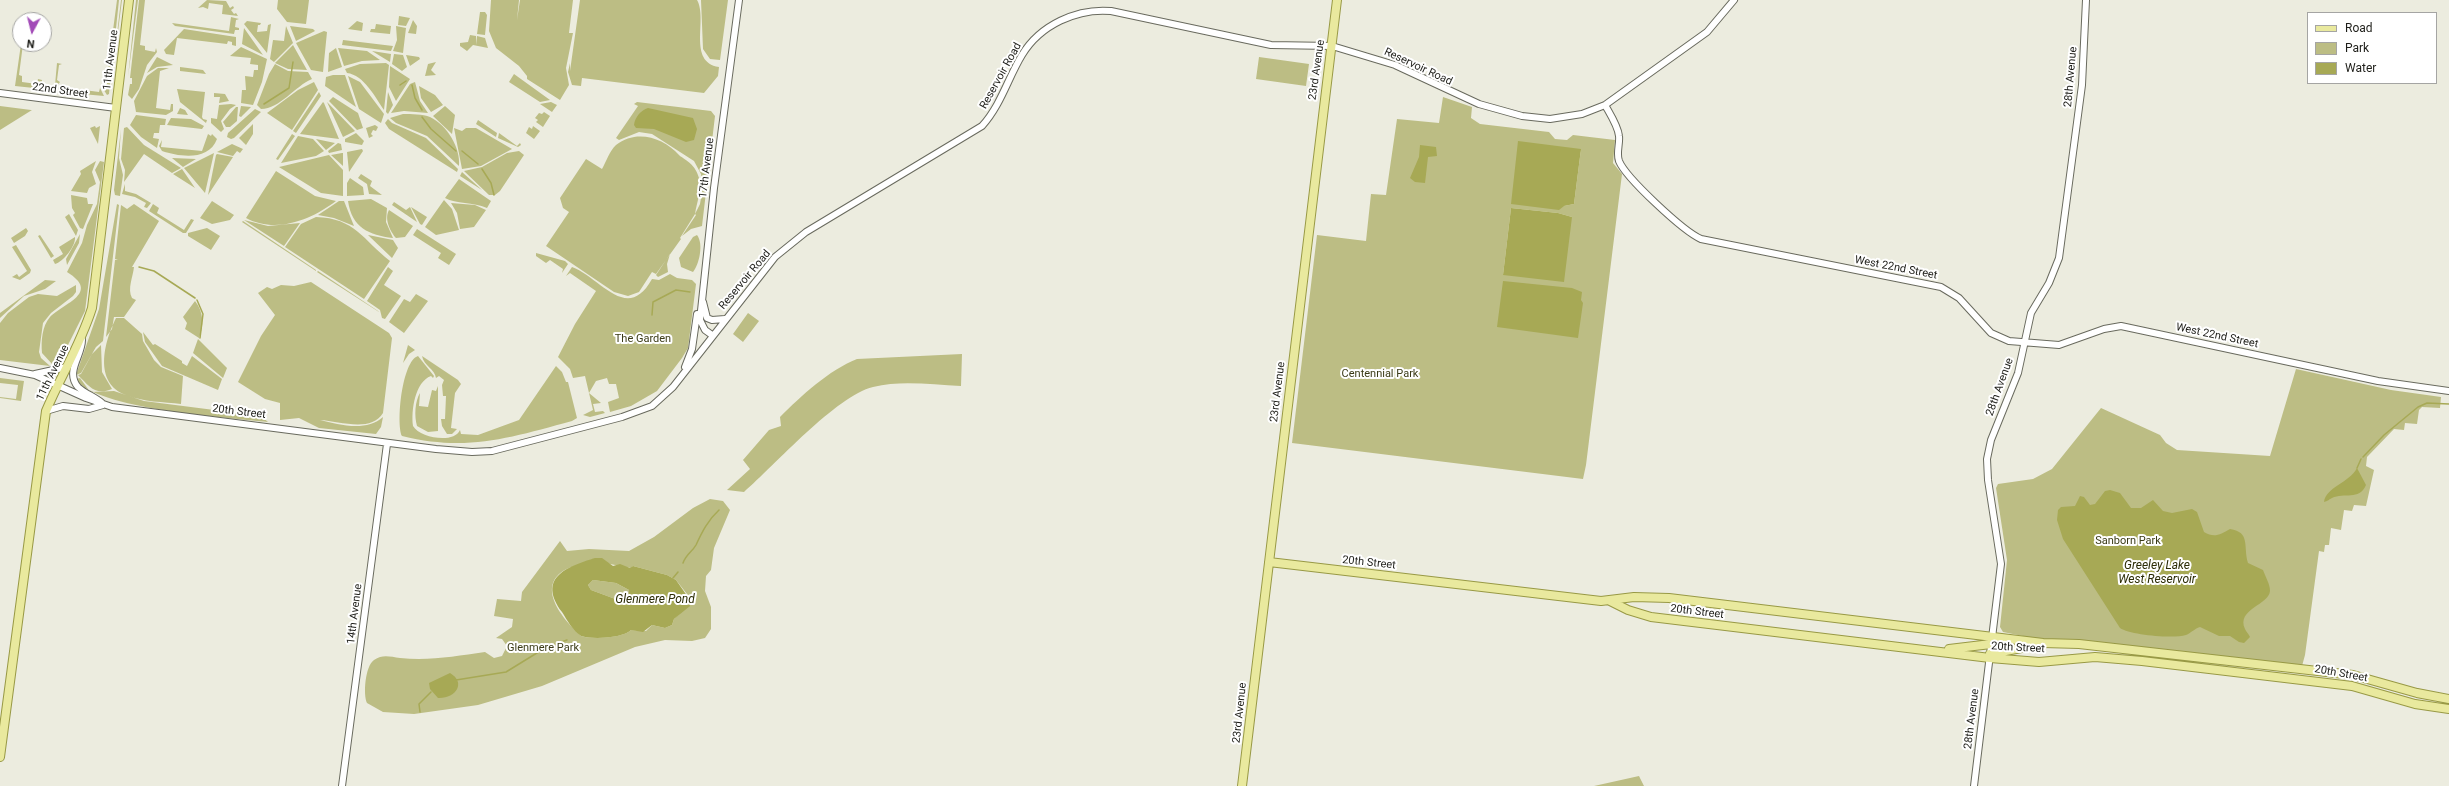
<!DOCTYPE html>
<style>
body{margin:0}
#map{position:relative;width:2449px;height:786px;overflow:hidden;background:#ececdf;font-family:Roboto,sans-serif}
canvas{display:block}
.legend{position:absolute;left:2307px;top:12px;width:130px;height:72px;box-sizing:border-box;background:#fff;border:1px solid #a5a5a3;margin:0;padding:5px 7px;list-style:none;font-size:12px;color:#1e1e19}
.legend li{display:flex;align-items:center;gap:8px;height:20px}
.legend b{width:20px;border:1px solid #a5a5a3}
.north{position:absolute;left:12px;top:12px;width:40px;height:40px;box-sizing:border-box;background:#fff;border:1px solid #a5a5a3;border-radius:50%;rotate:187deg;font-size:11px;font-weight:700;line-height:16px;text-align:center;color:#1e1e19}
.north::after{content:'';display:block;margin:auto;width:14px;height:18px;background:#a24ab7;clip-path:polygon(50% 0,100% 100%,50% 72%,0 100%)}
</style>
<div id="map">
<canvas width="2449" height="786"></canvas>
<ul class="legend">
<li><b style="height:5px;background:#e9e99e"></b>Road</li>
<li><b style="height:11px;background:#bcbd84"></b>Park</li>
<li><b style="height:11px;background:#a7a955"></b>Water</li>
</ul>
<div class="north">N</div>
</div>
<script>
const g = document.querySelector('canvas').getContext('2d');
g.lineJoin = 'round';
function fillPath(path, color) { g.fillStyle = color; g.fill(path, 'evenodd'); }
function trace(path, color, width, dash) { g.strokeStyle = color; g.lineWidth = width; g.lineCap = dash ? 'butt' : 'round'; g.setLineDash(dash || []); g.stroke(path); }
function write(font, color, halo, rows, align = 'center') {
  g.font = font + ' Roboto,sans-serif'; g.lineWidth = 4; g.setLineDash([]); g.textBaseline = 'middle'; g.strokeStyle = halo; g.fillStyle = color; for (const [text, x, y, turn = 0] of rows) {
    g.save(); g.translate(x, y); g.rotate((+turn || 0) * Math.PI / 180); g.textAlign = isNaN(turn) ? turn : align; if (halo) g.strokeText(text, 0, 0); g.fillText(text, 0, 0); g.restore();
  }
}
const green = new Path2D(`
 M117 0H119L109 94 107 95 102 87 106 86 112 41 108 39 112 38Z
 M121 0H122L110 94Z
 M136 0H138L128 77Z
 M139 0H145L140 45 145 46V50L155 52 156 48 157 52 147 65 139 89 132 99 128 95 130 84H132V78H130Z
 M207 0 226 1 230 8 233 6 234 8 231 10 234 14 236 13 238 16 222 14 223 5 209 3 208 9 203 7 198 8Z
 M278 0H309L306 24 287 22 277 9Z
 M491 0H519L517 20 520 0H573L569 33H573L566 68 569 85 560 100 527 79V76L519 66 496 48 489 31Z
 M580 0H697C708 19 687 62 719 67L718 76 704 93 582 78 581 86 572 85 568 72 570 63V71Z
 M701 0H728L720 60 710 59 703 49Z
 M480 12H485L487 15 485 35 477 34Z
 M399 16 410 18 406 26 398 25Z
 M231 17 239 19 236 20 235 27 239 28V30H235L234 34 175 26 172 23 229 31Z
 M413 20 417 26 416 34 408 33Z
 M247 21 261 23 260 25H258L257 32 267 31 268 25 271 24 267 53 244 24Z
 M357 21 363 23 362 31 348 29Z
 M376 24 391 26 390 34 370 32 371 29H375Z
 M286 26 293 43 274 62 270 59 273 40 284 41Z
 M290 26 313 29 315 31 296 41Z
 M396 26 406 28 403 53 393 51 397 40Z
 M244 28 263 55 242 44Z
 M184 29 236 37V46L232 45V42L228 41 227 44 177 38 174 55 166 54 164 50Z
 M324 31 327 32 323 72 311 70 296 43Z
 M470 35 476 36V45L477 36 485 38 488 48 473 45 467 51 460 46V43L468 42Z
 M343 40 393 46 391 51 342 45Z
 M21 44H23L19 75 22 76V82L37 84 38 79 42 80V84L34 88 15 86Z
 M293 45 307 70 288 69 275 63Z
 M241 47 267 59 262 82 253 105 241 103 242 90H246L245 76 253 77 254 70H258V65L250 64 251 58 230 56Z
 M336 48 342 67 328 72 329 53Z
 M338 48 367 51 380 60 362 61 344 66Z
 M372 51 391 54 390 62Z
 M394 54 403 55 407 67 402 71 392 64Z
 M406 55 419 57 420 59 410 66Z
 M157 57 173 65 157 67 147 73Z
 M1259 57 1309 64 1306 86 1256 79Z
 M436 62 431 70 436 75 425 76 428 64Z
 M57 63 62 64 59 65 57 80 60 82 57 86 55 85Z
 M386 63 389 65 384 110C375 97 364 75 347 73L345 69 360 64Z
 M275 64 288 71 308 72 312 79C295 86 280 109 261 109L257 105 269 74Z
 M390 66 410 79 396 101 389 87Z
 M180 67 203 70 206 74 180 71Z
 M158 68H169L160 71 156 108 170 110 171 104H173V111L166 115 136 112 134 101 147 76Z
 M514 74 550 100 540 102 509 82Z
 M333 75H345L356 107 325 86 326 77Z
 M348 76 360 82 384 114 381 123 359 109Z
 M314 82 318 90 292 130 267 113 298 90Z
 M415 82 420 101 428 113 404 111 391 113 410 84Z
 M62 84V87L99 92 100 88 104 96 60 92 58 88Z
 M419 86 435 95 443 105 431 112 421 98Z
 M177 89 205 92 202 117 203 119 207 120 206 123 180 102Z
 M319 92 321 96 296 133 293 131Z
 M388 92 393 105 388 114 386 112Z
 M214 93 225 94 229 101 219 103 220 97H214Z
 M333 97 358 113 363 128 357 130 329 101Z
 M1443 97 1472 107 1471 118 1480 124 1549 132 1555 139 1567 140 1573 135 1615 140 1613 163 1622 174 1586 465 1583 479 1292 443 1317 235 1366 241 1371 194 1386 195 1397 119 1439 123ZM1581 149 1574 204 1564 206ZM1511 208 1558 213 1572 217 1503 275Z
 M323 102 324 103 339 139 300 134Z
 M327 102 355 131 343 137Z
 M551 102 557 105 552 112 540 104Z
 M637 102 711 111 715 116 702 226 691 229 682 236 696 215 695 214 680 238 681 239 656 274 652 272 639 292 628 296 614 292 546 246 569 212 563 208 560 198 586 159 602 169C606 162 610 150 616 145 636 129 663 137 679 155 681 158 695 162 699 178 702 191 697 201 695 214L700 204 703 186 701 174 694 161 652 134 639 132 619 140 616 138 638 106 634 104Z
 M231 104 236 105 230 109 221 121 224 129 221 132 211 123V118L217 119 219 105Z
 M0 106 31 110H32L0 130Z
 M241 106 251 107 241 117 239 116Z
 M445 106 455 115 452 134 433 116Z
 M236 107H238L237 121 230 127H226L223 122Z
 M180 108 185 110 188 115 177 114Z
 M255 109 261 112 234 138 231 139 227 137 228 133Z
 M544 112 550 116 543 127 536 122 538 120 535 118 539 113 542 114Z
 M403 114C411 114 423 114 430 117 447 125 461 148 459 166L427 136 396 123 390 118Z
 M136 115 166 119 165 125H160L159 133H154L153 138 159 139 157 148 141 137 130 125Z
 M171 118 191 119 204 126 202 129 167 125Z
 M388 119 392 123 426 138 458 169 457 172 389 129 385 123Z
 M478 120 497 133 496 137 476 124Z
 M253 124V134L246 145 239 138Z
 M375 125 378 127 376 131 373 130 371 134 373 136 369 138 366 128Z
 M95 126 96 128 100 126 98 144 90 128Z
 M533 126 540 131 534 139 526 133 529 127 532 129Z
 M127 127 144 145 181 168 172 173 144 154 124 182 125 170 121 159 124 128Z
 M454 128 462 131 466 128H476L512 149 481 166 462 169Z
 M121 129 119 158 123 175 120 196 115 195 114 190Z
 M356 133 364 141 362 145 345 142V139Z
 M499 133 517 146 520 143 521 145 518 147 498 138Z
 M208 134 211 136 212 134 217 139C209 161 180 157 162 151L159 146 162 140 161 147 202 151Z
 M292 134 295 136 278 160 276 159Z
 M298 136 313 139 324 151 316 156 281 163Z
 M316 139 335 143 326 150Z
 M338 143 341 144 342 150 329 153 328 151Z
 M232 144 243 149 240 153 237 151 233 156 217 152Z
 M362 149 363 151 349 172 347 152Z
 M519 151 524 155 500 191 495 195H489L464 171 482 167 507 153Z
 M214 153 205 193 184 168Z
 M342 153H343V166L331 155Z
 M217 154 233 157 208 195 216 155Z
 M329 155 343 170V196L321 193 279 167Z
 M172 158 196 159 183 167Z
 M96 161 92 172 96 184 89 188 87 193 71 191 81 174 80 171Z
 M100 161 104 162 85 311 61 359 53 365 42 353C41 341 42 326 50 317 64 303 101 293 67 272L82 243 87 225 97 204 100 182 95 170Z
 M182 169 195 188 173 174Z
 M276 171 315 196 336 201C311 220 276 234 246 218Z
 M462 172 482 190 460 176Z
 M361 174 372 181 370 186 382 195 369 194 367 184 358 178Z
 M350 178 363 187 364 195 347 196V183Z
 M459 179 491 201 487 208C473 202 456 204 445 198Z
 M125 184V191L136 194 151 203 147 208 144 207 146 203 135 197 122 194Z
 M71 195 87 198 88 204H93L83 229 80 228 73 215 75 213 72 208Z
 M371 199 387 208 386 222 393 238C369 235 352 228 348 201Z
 M444 200 452 209 459 230 436 235 425 227Z
 M212 201 234 215 230 220 212 224 200 218Z
 M339 201H344L354 226 334 218 318 215Z
 M394 202 406 210 410 207 417 222 392 205Z
 M451 203 475 205 486 210 474 227 460 229 457 213Z
 M117 204 119 205 103 341 96 347 81 373 76 375 99 309Z
 M134 204 159 221 132 267H134C133 277 127 289 132 298L136 300 124 317H114L112 329 106 337 115 260H118L115 259 121 205 127 209Z
 M153 204 159 208 157 213 184 230 191 219 194 220 186 233H183L149 211Z
 M411 207 427 217 422 225 420 224Z
 M389 210 413 226 405 237 396 238C390 231 384 219 389 210Z
 M69 214 78 230 76 236 65 217Z
 M316 217C355 218 363 240 390 261L364 299 285 247 301 224Z
 M244 220 268 226 300 223 284 246Z
 M243 221 316 270V271L242 222Z
 M26 228 28 231 25 236 14 243 11 238Z
 M207 228 220 236 211 250 188 236V233Z
 M417 229 456 254 449 265 438 258 441 253 413 235Z
 M80 234 79 243 67 265 66 259Z
 M40 235 54 256 51 258 38 236Z
 M368 235 393 240 398 248 392 258Z
 M697 235C704 244 699 265 693 272L681 267 679 258 693 237Z
 M75 237C76 246 63 262 55 264L53 260 63 254 59 247Z
 M16 245 31 270 30 273 20 280 12 277 17 274 19 277 27 271 12 247Z
 M536 253 565 261 568 264 562 273 563 269 550 260 546 263 536 256Z
 M670 254 667 264 668 272 658 277 656 275Z
 M388 267 393 271 384 285 401 296 385 319 382 318 380 310 367 301Z
 M572 267C600 277 627 324 652 279L659 280 670 274 677 278 692 280 696 284 688 348 682 358 657 391 631 406 610 412 608 402 619 398 616 384H609L607 378 596 381 589 393 601 403 593 404 595 412 603 411 605 413 590 417 583 415 593 410 585 376 573 378 570 369 558 357 575 324 596 291 570 273 566 276Z
 M318 271 378 311 379 312 317 272Z
 M45 280 56 281 45 289 24 296 0 318V313Z
 M311 282 389 333 392 338 383 413C371 433 339 421 320 420 339 425 367 432 383 417L381 427 376 434 319 428 299 418 280 420V403L265 399 238 382 261 336 275 315 258 293 267 287 272 289 281 285 294 286Z
 M76 285V292L73 296 51 313 43 323 39 352 41 358 50 366 0 360V323L8 313 29 297 38 294 57 296Z
 M416 294 428 301 404 333 389 322 404 299 410 302Z
 M195 301C204 312 204 326 199 338L185 329 187 323 183 317Z
 M748 313 759 321 743 342 733 334Z
 M116 318H124L142 334 143 341 154 360 161 367 183 376 181 404C164 402 143 402 126 395 93 383 104 342 116 318Z
 M143 332 153 345 155 344 182 361V363L187 366 192 356 222 379 218 390 162 366 145 342Z
 M198 339 227 368 223 378 193 353Z
 M101 345 102 372 112 389C95 396 89 386 78 375L81 374 92 354Z
 M408 345 415 350 409 354 403 363Z
 M962 354 961 386C932 385 902 380 873 387 836 396 775 465 744 492L727 490 750 469 743 460 769 430 781 426 780 417C801 396 829 370 857 359Z
 M418 356 434 376 433 378 431 376C415 382 411 410 413 426 420 438 454 444 460 430L461 434 478 435 519 420 556 366 562 372 566 382H568L577 418 572 421C509 438 467 452 402 436 396 423 402 361 418 356Z
 M422 356 458 380 461 384 455 393 451 428 457 429 452 434H447L442 426 441 419H445L446 396H443L442 385 444 380 439 376 436 378C435 369 424 366 422 356Z
 M2296 369 2391 390 2441 397 2440 408 2422 407 2419 410 2417 424 2405 423 2404 430 2394 429 2367 457 2366 466 2374 470 2366 506 2354 505 2352 511 2344 510 2341 530 2331 528 2329 545H2325L2324 552 2319 551 2305 655 2302 666 2043 640 2003 632 2000 627 2007 560 1996 488 1998 484 2033 479 2052 469 2101 408 2160 435 2166 443 2177 450 2270 456Z
 M0 378 24 381 21 401 0 398V397L16 399 18 385 0 383Z
 M80 378 88 389 92 392 114 391 144 401 261 416 268 422C231 418 94 409 76 379Z
 M438 386V431L428 432 417 426C414 416 415 401 420 393L419 406 428 407 432 390 436 391Z
 M710 499 723 501 730 510 714 548 711 570 706 576 705 591 711 607V629L705 638 692 641 665 640 635 647 542 686 478 705 414 714 383 712 367 703C363 695 365 666 374 660 383 654 390 657 400 658 430 661 456 656 485 652L494 658 502 656 507 646 502 639 496 638 512 627 513 619 494 616 497 599 521 601 522 592 560 541 567 551 589 549 629 551 654 537 693 508ZM592 559C605 564 618 565 631 568L633 566 667 575 676 580 687 594C686 608 683 611 674 619L672 625 665 628 652 625 646 631 631 630C624 638 591 640 581 636 565 621 536 589 563 571 572 565 584 565 592 559Z
 M593 580 616 583 629 590V596L618 600 591 590 588 585Z
 M1639 776 1644 786H1594Z`);
const water = new Path2D(`
 M648 108 693 118 697 129 694 140 686 142 654 129 636 128 634 125C635 117 641 110 648 108Z
 M1518 141 1581 149 1574 204 1564 206 1559 210 1511 204Z
 M1420 145 1436 147 1437 156 1428 157 1425 183 1415 182 1410 178 1419 157Z
 M1511 208 1558 213 1572 217 1564 282 1503 275Z
 M1503 281 1572 288 1582 292 1581 300 1583 303 1578 338 1497 327Z
 M2357 468 2366 485C2359 501 2344 492 2332 498 2328 500 2328 501 2324 502 2326 487 2349 483 2357 468Z
 M2110 490 2120 493 2131 508H2141L2153 500 2163 511 2172 513 2192 509 2197 512 2204 532C2214 538 2220 535 2230 529 2251 532 2243 547 2248 563L2263 570C2265 576 2270 584 2270 591 2269 605 2236 609 2245 629 2246 632 2249 634 2250 637L2244 643 2239 642 2230 636H2219L2200 627C2194 629 2191 633 2186 635 2173 639 2130 635 2120 628L2063 539 2057 520 2058 510 2061 507 2075 506 2080 496 2084 497 2090 505 2095 504 2105 491Z
 M595 558H602L613 566 620 564 630 568 633 566 667 575 676 580 690 600V606L674 619 672 625 665 628 652 625 643 632 631 630C624 638 592 640 581 636 573 631 567 620 562 612 537 578 566 567 595 558ZM593 580 616 583 629 590V596L618 600 591 590 588 585Z
 M450 673C467 683 455 699 438 698L430 689 429 683Z`);
const stream = new Path2D(`
 M400 85 406 81
 M412 85 415 98 422 110
 M264 104 289 88 293 62
 M422 117 431 129 456 151
 M462 151 478 164
 M482 169 491 183 494 195
 M139 267 154 271 195 298
 M197 300 203 314 200 338
 M652 315 653 302 676 290 690 292
 M2363 457 2384 435 2418 407 2427 403 2449 404
 M2357 468 2361 459
 M683 563C686 554 692 552 696 545 702 532 708 520 719 510
 M673 578 678 572
 M456 680 506 672 545 648 567 640
 M420 712 419 704 431 692`);
const minor = new Path2D(`
 M0 93 116 108
 M1605 105C1610 114 1618 126 1619 136 1620 144 1616 153 1619 161 1626 178 1683 231 1701 239L1941 287 1959 298 1991 333 2009 341 2059 345 2104 329 2121 326 2378 381 2449 391
 M703 302 707 318 712 320 725 319
 M712 335 705 330 700 320 714 188 739 0
 M82 340C82 356 65 372 78 387 84 393 95 397 102 403
 M685 367 692 349 697 314
 M0 368 35 375 86 398 112 407 436 449 472 452 492 451 622 417 652 406 673 387 775 257 806 232 982 126C1001 105 1008 78 1022 55 1040 25 1077 8 1111 11L1271 45 1332 46 1342 49 1395 65 1479 104 1522 116 1550 119 1582 114 1605 105 1707 32 1734 0
 M35 374 67 367
 M46 411 63 406 89 409 103 405
 M342 786 387 444
 M1974 786 2001 564 1988 480 1987 459 1991 440 2018 373 2031 313 2049 283 2059 258 2082 85 2086 0`);
const major = new Path2D(`
 M1269 562 1601 601 1634 597 1669 598 2043 643 2079 644 2353 675 2417 693 2449 699
 M1610 601 1628 610 1651 617 1990 658 2039 662 2095 657 2142 661 2352 686 2415 704 2449 709
 M1949 649 1991 644
 M1990 654 2037 645
 M0 757 46 411C61 375 80 346 92 308L129 0
 M1242 786 1337 0`);
const streetNames = [
 ["11th Avenue",111,60,-83],
 ["Reservoir Road",1418,67,25],
 ["23rd Avenue",1317,70,-82],
 ["Reservoir Road",1001,76,-61],
 ["28th Avenue",2071,77,-85],
 ["22nd Street",60,91,8],
 ["17th Avenue",707,168,-83],
 ["West 22nd Street",1896,268,11],
 ["Reservoir Road",745,280,-50],
 ["West 22nd Street",2217,336,12],
 ["11th Avenue",53,373,-64],
 ["28th Avenue",2000,387,-70],
 ["23rd Avenue",1278,392,-83],
 ["20th Street",239,412,7],
 ["20th Street",1369,563,6],
 ["20th Street",1697,612,7],
 ["14th Avenue",355,614,-83],
 ["20th Street",2018,648,3],
 ["20th Street",2341,674,10],
 ["23rd Avenue",1240,713,-84],
 ["28th Avenue",1972,719,-83]
];
const parkNames = [
 ["The Garden",643,339],
 ["Centennial Park",1380,374],
 ["Sanborn Park",2128,541],
 ["Glenmere Park",543,648]
];
const waterNames = [
 ["Greeley Lake",2157,566],
 ["West Reservoir",2157,580],
 ["Glenmere Pond",655,600]
];
fillPath(green, '#bcbd84');
fillPath(water, '#a7a955');
trace(stream, '#a7a955', 1.5);
trace(minor, '#696a5e', 8);
trace(major, '#989945', 10);
trace(minor, '#fff', 6);
trace(major, '#e9e99e', 8);
write('11px', '#1e1e19', '#fff', streetNames);
write('11px', '#3b3b17', '#fff', parkNames);
write('italic 12px', '#2c2c06', '#fff', waterNames);
</script>
